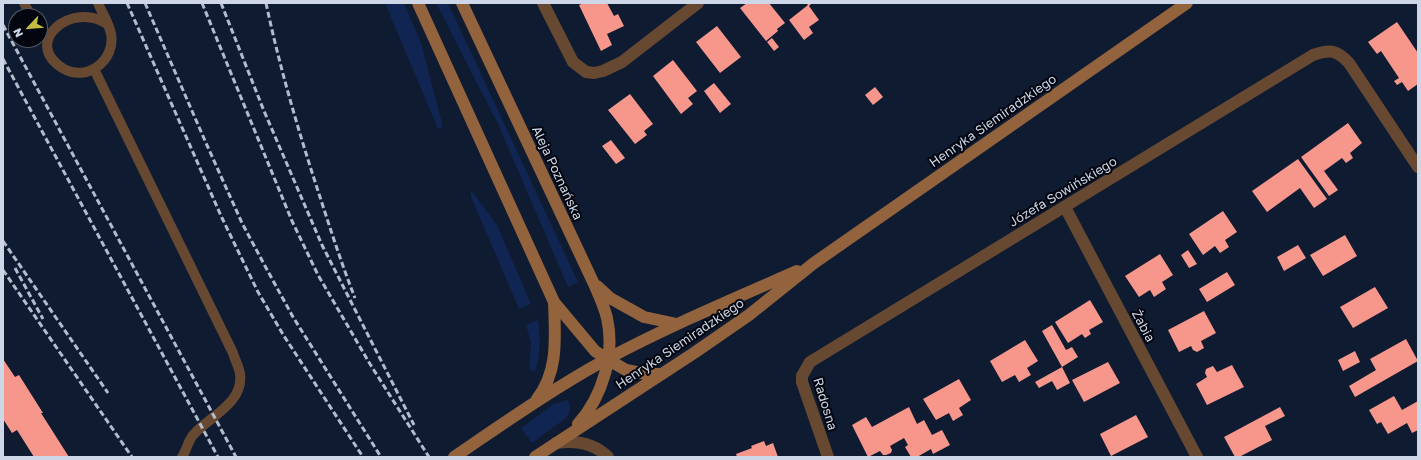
<!DOCTYPE html>
<meta charset="utf-8">
<style>
body{margin:0}
#map{position:relative;width:1421px;height:460px;overflow:hidden;background:#0f1b31;font-family:"Golos Text",sans-serif}
canvas{display:block}
.frame{position:absolute;inset:0;border:4px solid #ced7e7;pointer-events:none}
.north{position:absolute;left:8px;top:8px;width:40px;height:40px;box-sizing:border-box;background:#03060f;border:1px solid #545a65;border-radius:50%;rotate:244deg;font-size:11px;font-weight:700;line-height:16px;text-align:center;color:#ced7e7}
.north::after{content:'';display:block;margin:auto;width:14px;height:18px;background:#c2bd3f;clip-path:polygon(50% 0,100% 100%,50% 72%,0 100%)}
</style>
<div id="map">
<canvas width="1421" height="460"></canvas>
<div class="frame"></div>
<div class="north">N</div>
</div>
<script>
const g = document.querySelector('canvas').getContext('2d');
g.lineJoin = 'round';
function fillPath(path, color) { g.fillStyle = color; g.fill(path, 'evenodd'); }
function trace(path, color, width, dash) { g.strokeStyle = color; g.lineWidth = width; g.lineCap = dash ? 'butt' : 'round'; g.setLineDash(dash || []); g.stroke(path); }
function write(font, color, halo, rows, align = 'center') {
  g.font = font + ' "Golos Text",sans-serif'; g.lineWidth = 4; g.setLineDash([]); g.textBaseline = 'middle'; g.strokeStyle = halo; g.fillStyle = color; for (const [text, x, y, turn = 0] of rows) {
    g.save(); g.translate(x, y); g.rotate((+turn || 0) * Math.PI / 180); g.textAlign = isNaN(turn) ? turn : align; if (halo) g.strokeText(text, 0, 0); g.fillText(text, 0, 0); g.restore();
  }
}
const green = new Path2D(`
 M385 3H404L421 43 443 127 438 129Z
 M436 3H448L578 282 568 287 498 124Z
 M471 190 497 225 531 304 519 309 471 197Z
 M538 320C540 338 541 355 535 372L529 369 531 343 526 325Z
 M566 400 568 401C572 407 570 413 566 418L532 443 521 428 554 404Z`);
const building = new Path2D(`
 M584 3H607L614 16 618 14 624 26 607 34 612 45 601 51 579 5Z
 M747 3H769L785 23 777 29 778 31 766 41 740 8Z
 M806 3H812L809 6 819 20 809 27 813 33 804 40 789 20 808 5Z
 M1397 22 1418 53V84L1408 91 1402 82 1397 85 1394 81 1399 78 1381 51 1377 54 1368 42Z
 M717 26 741 57 720 73 696 42Z
 M772 38 779 47 774 51 767 42Z
 M673 60 697 91 688 98 693 104 681 114 653 76Z
 M714 83 731 104 720 113 704 91Z
 M875 87 883 97 873 105 865 95Z
 M630 94 653 124 644 131 647 135 635 144 608 110Z
 M1348 123 1362 143 1350 153 1353 158 1346 163 1342 158 1324 171 1338 190 1329 196 1301 157Z
 M611 140 625 158 616 164 602 146Z
 M1298 159 1327 199 1314 208 1300 188 1267 212 1252 191Z
 M1223 211 1237 232 1225 240 1229 247 1220 253 1215 246 1203 255 1189 234Z
 M1345 235 1357 256 1323 276 1310 255Z
 M1298 245 1306 258 1284 271 1277 257Z
 M1188 250 1197 264 1189 268 1181 255Z
 M1160 254 1173 275 1162 282 1166 289 1154 297 1150 290 1139 297 1125 276Z
 M1227 272 1235 285 1207 302 1199 289Z
 M1375 287 1388 308 1353 328 1340 307Z
 M1090 300 1103 322 1089 330 1091 334 1085 338 1082 334 1068 343 1055 322Z
 M1204 311 1216 333 1201 341 1204 348 1197 352 1193 350 1191 346 1179 352 1168 330Z
 M1052 325 1066 350 1072 347 1078 357 1062 367 1042 331Z
 M1406 339 1418 361 1355 397 1349 386 1376 370 1370 359Z
 M1025 340 1038 361 1027 368 1031 375 1019 382 1015 375 1002 382 990 361Z
 M1355 351 1360 362 1343 371 1338 360Z
 M3 359 15 377 19 375 43 413H41L69 457H34L17 430 12 433 3 419Z
 M1108 362 1120 383 1084 402 1072 380Z
 M1232 365 1244 387 1207 405 1196 384 1207 377 1205 373 1206 369 1213 366 1217 372Z
 M1062 367 1070 383 1057 390 1052 381 1039 388 1035 382Z
 M959 379 971 400 959 408 963 415 953 421 949 413 936 420 923 399Z
 M1394 396 1402 410 1418 401V430L1412 433 1407 423 1388 434 1381 422 1377 424 1369 410Z
 M909 407 917 424 924 420 932 435 942 430 950 445 933 454 931 449 917 457H911L905 447 908 445 904 438 890 446 892 450 891 453 886 455H883L880 451 868 457 852 425 866 417 872 427Z
 M1280 407 1285 416 1265 426 1272 440 1239 457H1235L1224 437Z
 M1136 415 1148 437 1111 456 1100 434Z
 M764 441 766 446 773 443 778 457H737L736 454 752 448 751 446Z`);
const lane = new Path2D(`
 M24 3 31 16
 M98 3C102 13 109 23 111 34 116 60 87 82 64 69 20 43 72 0 107 24
 M94 69 233 353C235 360 239 367 240 374 244 402 211 416 195 433 188 439 187 450 182 457`);
const street = new Path2D(`
 M543 3 573 62 586 72 594 73 603 71 622 62 698 3
 M1065 207 1197 457
 M556 443C576 440 594 443 608 457
 M828 457 802 382V376L810 362 1313 55C1330 49 1337 50 1349 63L1418 167`);
const secondary = new Path2D(`
 M418 3 554 302 595 351 607 359 626 370 647 374H662
 M462 3 594 284C599 295 604 306 607 318 615 354 603 396 578 424
 M597 286 610 298 644 317 677 324
 M537 399C559 371 555 336 554 302
 M454 457C504 423 554 388 607 359 669 326 733 299 797 271
 M535 457 694 353 749 315 814 263 1187 3`);
const rail = new Path2D(`
 M127 3 222 218 258 292 284 336 363 457
 M145 3 206 143 242 223 265 266 293 317 381 457
 M202 3 292 221 318 275 370 364 429 457
 M221 3 264 111 322 245 414 425
 M266 3C280 69 299 133 320 197 331 231 342 265 355 298
 M3 25 236 457
 M3 59 218 457
 M3 241 108 393
 M15 268 43 319
 M3 270 132 457`);
const streetNames = [
 ["Henryka Siemiradzkiego",993,121,-35],
 ["Aleja Poznańska",557,173,65],
 ["Józefa Sowińskiego",1063,192,-31],
 ["Żabia",1143,326,62],
 ["Henryka Siemiradzkiego",680,344,-34],
 ["Radosna",825,404,73]
];
fillPath(green, '#102552');
fillPath(building, '#f7968b');
trace(lane, '#674932', 10);
trace(street, '#674932', 12);
trace(secondary, '#92633d', 12);
trace(rail, '#b2bccd', 3, [6, 3]);
write('13px', '#ced7e7', '#03060f', streetNames);
</script>
